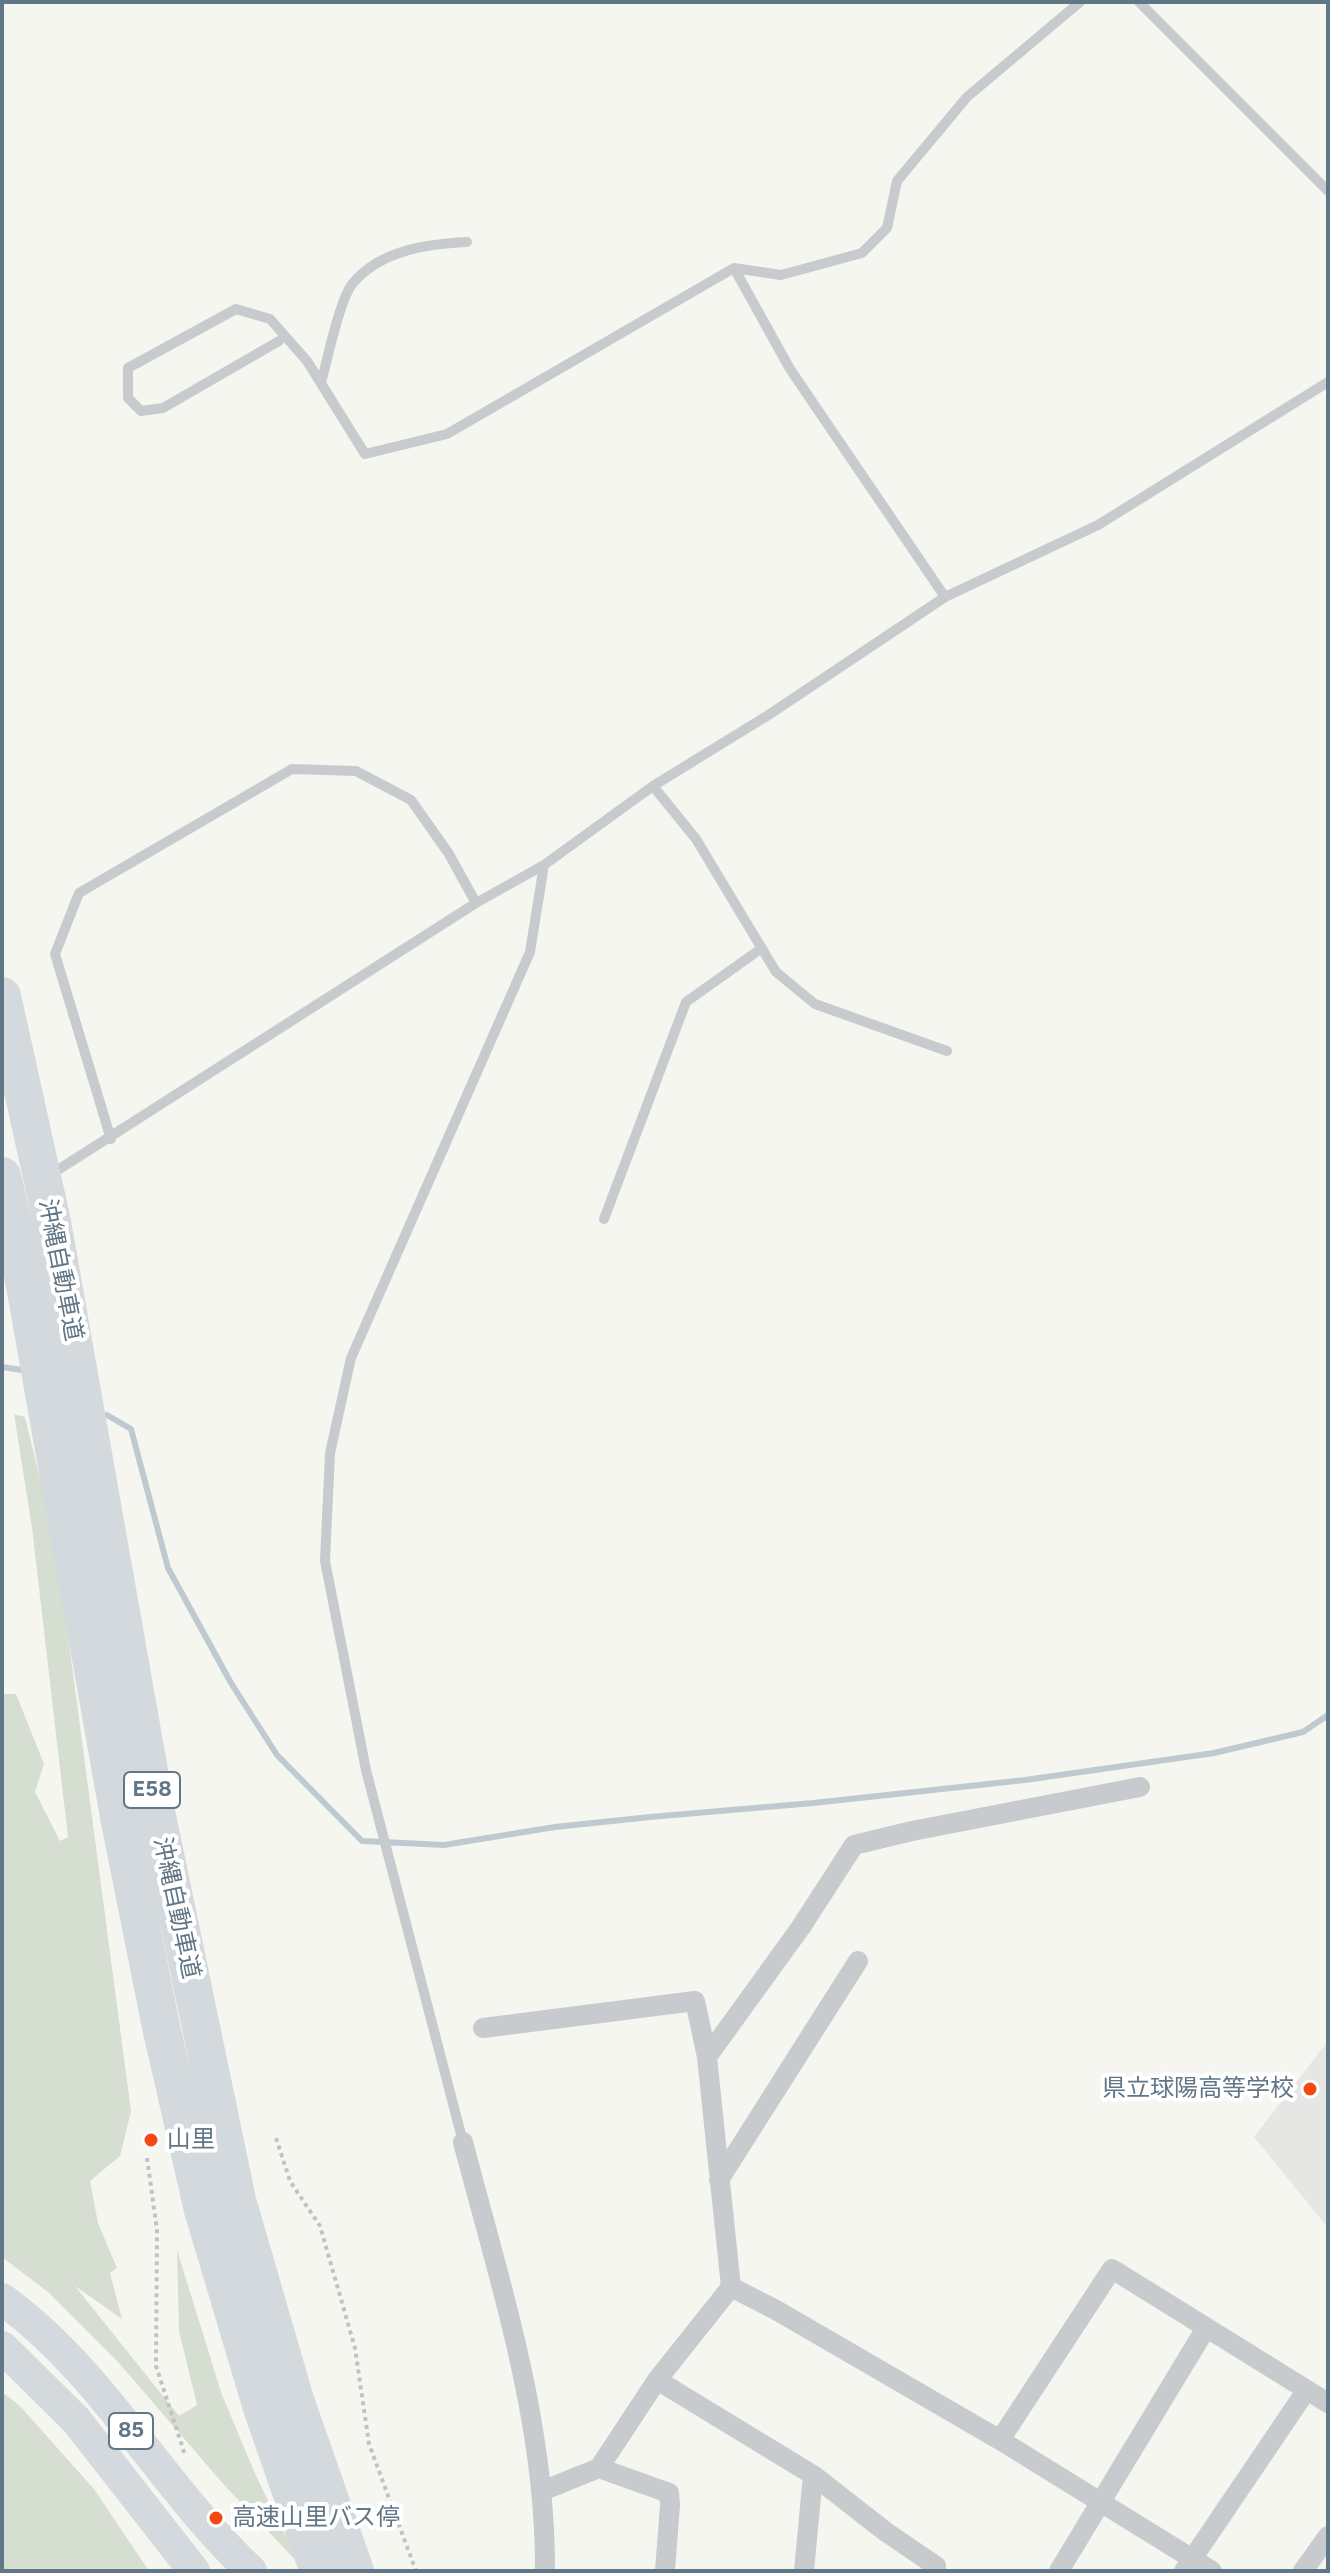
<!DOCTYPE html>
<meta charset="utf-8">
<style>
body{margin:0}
#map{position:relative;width:1330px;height:2573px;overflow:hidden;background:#f6f6f1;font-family:Figtree,sans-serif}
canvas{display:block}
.frame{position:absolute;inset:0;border:4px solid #617686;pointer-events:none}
</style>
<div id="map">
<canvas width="1330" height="2573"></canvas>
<div class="frame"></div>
</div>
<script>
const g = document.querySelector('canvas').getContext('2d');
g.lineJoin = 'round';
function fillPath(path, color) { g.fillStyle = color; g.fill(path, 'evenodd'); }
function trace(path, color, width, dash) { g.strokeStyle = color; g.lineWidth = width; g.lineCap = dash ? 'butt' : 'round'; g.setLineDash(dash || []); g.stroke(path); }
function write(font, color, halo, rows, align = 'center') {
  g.font = font + ' Figtree,"Noto Sans JP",sans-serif'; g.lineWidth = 8; g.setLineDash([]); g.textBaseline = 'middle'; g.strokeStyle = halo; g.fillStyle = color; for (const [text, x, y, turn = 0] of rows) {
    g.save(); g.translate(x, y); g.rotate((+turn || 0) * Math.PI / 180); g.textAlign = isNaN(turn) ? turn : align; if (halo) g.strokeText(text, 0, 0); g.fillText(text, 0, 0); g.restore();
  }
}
const built = new Path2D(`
 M1328 2041V2228L1254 2137Z`);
const green = new Path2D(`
 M14 1414 25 1417 56 1545 131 2111 120 2156 90 2181 98 2223 117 2268 110 2273 122 2319 75 2286 179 2416 197 2405 179 2331 177 2250 222 2395 257 2478 301 2566 225 2486 118 2362 48 2292 2 2257V1687L4 1694H16L44 1764 35 1792 60 1841 68 1837 32 1528Z
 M2 2392 19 2405 94 2489 149 2571H2Z`);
const stream = new Path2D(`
 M2 1367 22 1370
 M107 1415 131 1429 168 1568 231 1683 277 1755 362 1841 444 1845 555 1827 650 1817 813 1803 1025 1780 1214 1753 1303 1732 1328 1715`);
const path = new Path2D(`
 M276 2138 290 2181 320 2226 355 2348 369 2444 416 2571
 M147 2158 157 2230 156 2366 185 2455`);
const service = new Path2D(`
 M1139 2 1328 191
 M734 268 790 369 945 597
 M279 341 163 408 141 411 128 398V368L236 309 270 319 307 361 365 454 447 434 734 268 781 275 862 253 887 228 897 181 967 97 1080 2
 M321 383C327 361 340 298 353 283 381 250 427 244 467 242
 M653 786 696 839 776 972 815 1004 947 1051
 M111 1139 55 954 79 893 292 769 356 771 411 800 449 854 476 903
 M50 1175 476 903 544 865 653 786 770 714 945 597 1098 525 1328 382
 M604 1219 686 1002 762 948
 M463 2142 366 1770 325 1561 330 1453 351 1358 530 952 544 865`);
const minor = new Path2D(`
 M483 2028 695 2001 707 2057 731 2287 657 2380 599 2468 669 2493 670 2505 665 2571
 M707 2057 801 1927 854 1845 912 1831 1140 1787
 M463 2142C500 2284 546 2423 545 2571
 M719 2180 858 1961
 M731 2287 776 2310 1000 2440 1212 2571
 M657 2380 813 2475 886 2532 936 2566V2571
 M1000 2440 1112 2269 1328 2403
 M542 2491 599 2468
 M804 2571 813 2475
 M1059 2571 1206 2328
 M1184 2571 1306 2391
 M1303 2571 1328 2536`);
const primary = new Path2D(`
 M2 2299C103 2372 161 2486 251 2571
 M2 2347 76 2420 194 2571`);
const motorway = new Path2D(`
 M2 996 52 1222 157 1816 237 2200 295 2400 355 2571
 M2 1176 16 1235 120 1822 162 2031 203 2210 263 2411 316 2563`);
const markers = [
 [1310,2089,8,"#f54713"],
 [151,2140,8,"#f54713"],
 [216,2518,8,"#f54713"]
];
const shields = [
 [152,1790,56],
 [131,2431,44]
];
const shieldNames = [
 ["E58",152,1790],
 ["85",131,2431]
];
const streetNames = [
 ["沖縄自動車道",60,1270,79],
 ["沖縄自動車道",176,1908,78]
];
const poiNames = [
 ["県立球陽高等学校",1294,2089,"right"],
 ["山里",167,2140],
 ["高速山里バス停",232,2518]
];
fillPath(built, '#e6e7e5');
fillPath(green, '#d6ded2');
trace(stream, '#becacf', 6);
trace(path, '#c0c2c4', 4, [4, 4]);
trace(service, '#c8cbce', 10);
trace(minor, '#c8cbce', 20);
trace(primary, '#d3d9dd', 32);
trace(motorway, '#d3d9dd', 38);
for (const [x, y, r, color] of markers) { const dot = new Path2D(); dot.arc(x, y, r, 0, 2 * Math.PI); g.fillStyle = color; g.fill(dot); trace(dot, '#fff', 3); }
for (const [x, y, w] of shields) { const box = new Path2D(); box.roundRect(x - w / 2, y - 18, w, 36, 6); g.fillStyle = '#fff'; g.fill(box); trace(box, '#617686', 2); }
write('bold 22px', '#617686', null, shieldNames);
write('24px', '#617686', '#fff', streetNames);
write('24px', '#617686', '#fff', poiNames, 'left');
</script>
